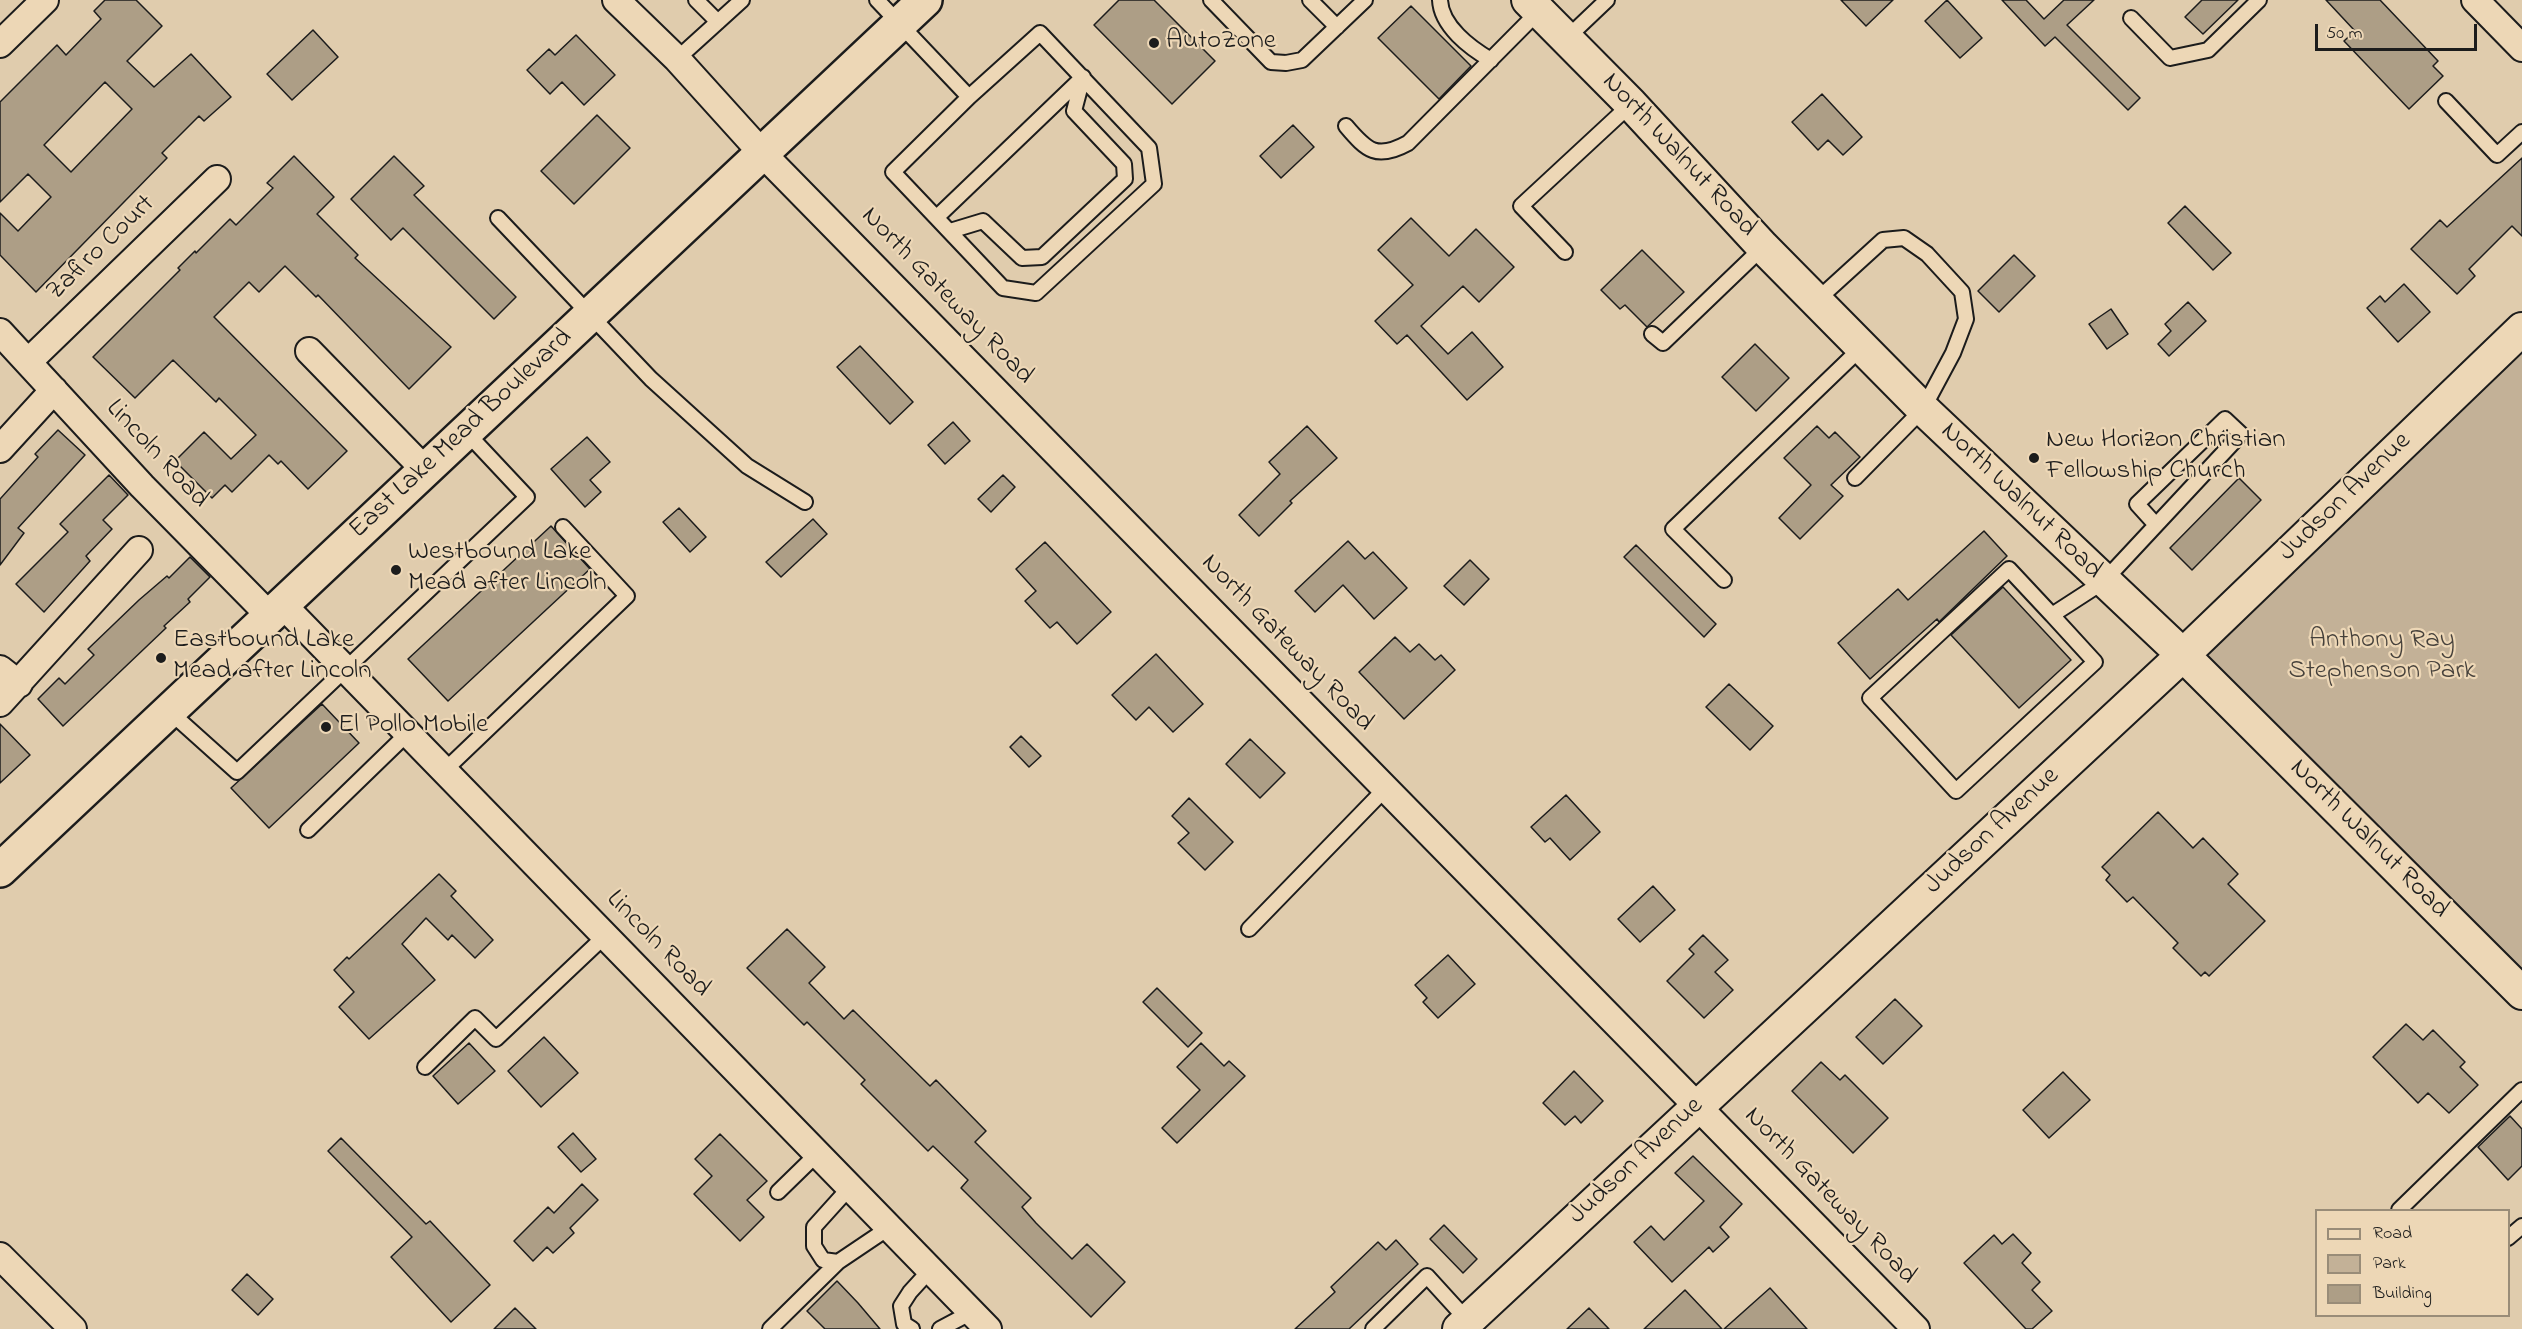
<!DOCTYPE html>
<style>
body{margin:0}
#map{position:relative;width:2522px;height:1329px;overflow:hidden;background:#e0ccad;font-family:"Indie Flower",sans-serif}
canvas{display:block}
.legend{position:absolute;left:2315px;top:1209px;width:195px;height:108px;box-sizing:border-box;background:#edd7b6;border:2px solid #998c78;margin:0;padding:8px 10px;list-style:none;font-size:18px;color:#1c1c1c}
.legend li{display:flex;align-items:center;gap:12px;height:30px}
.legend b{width:30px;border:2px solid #998c78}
.scale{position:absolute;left:2315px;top:24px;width:162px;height:27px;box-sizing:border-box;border:3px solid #1c1c1c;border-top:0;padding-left:8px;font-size:18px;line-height:21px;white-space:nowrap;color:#1c1c1c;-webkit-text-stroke:4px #edd7b6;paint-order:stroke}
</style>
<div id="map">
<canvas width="2522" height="1329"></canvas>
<ul class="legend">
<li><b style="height:8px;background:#edd7b6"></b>Road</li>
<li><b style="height:16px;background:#c3b197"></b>Park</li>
<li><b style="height:16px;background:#ad9e86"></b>Building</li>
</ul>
<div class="scale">50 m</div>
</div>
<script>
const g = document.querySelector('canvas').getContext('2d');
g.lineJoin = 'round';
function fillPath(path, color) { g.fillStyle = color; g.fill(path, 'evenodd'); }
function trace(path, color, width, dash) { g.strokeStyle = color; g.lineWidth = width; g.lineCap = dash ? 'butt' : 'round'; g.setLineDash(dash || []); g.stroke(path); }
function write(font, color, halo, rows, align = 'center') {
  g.font = font + ' "Indie Flower",sans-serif'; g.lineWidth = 4.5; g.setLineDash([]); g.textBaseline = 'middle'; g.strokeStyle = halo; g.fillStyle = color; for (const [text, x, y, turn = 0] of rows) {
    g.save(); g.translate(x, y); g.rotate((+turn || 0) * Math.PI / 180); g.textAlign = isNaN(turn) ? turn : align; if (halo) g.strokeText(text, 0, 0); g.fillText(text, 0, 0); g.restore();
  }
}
const green = new Path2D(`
 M2522 328V995L2183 655Z`);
const building = new Path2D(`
 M105 0H136L162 26 127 61 154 87 191 54 231 97 204 121 199 116 162 153 167 158 36 292 0 255V213L18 231 51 197 28 174 0 202V102L57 45 66 55 101 19 94 11ZM105 82 132 109 71 172 44 145Z
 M1119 0H1154L1215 61 1172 104 1094 25Z
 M1841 0H1893L1866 26Z
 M1947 0 1982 38 1960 58 1925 21Z
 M2002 0H2026L2044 19 2064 0H2094L2067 25 2140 98 2128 110 2055 37 2045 46Z
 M2202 0H2238L2203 34 2185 17Z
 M2326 0H2380L2438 61 2433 66 2443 76 2409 109 2344 41 2355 31Z
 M1411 6 1471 66 1439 99 1378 38Z
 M313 30 338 57 292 100 267 74Z
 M576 35 615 75 584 105 562 82 550 94 527 70 549 49 555 55Z
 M1822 94 1862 137 1843 155 1828 140 1818 150 1792 122Z
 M597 115 630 148 574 204 541 171Z
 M1293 125 1314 147 1281 178 1260 156Z
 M294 156 334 197 317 214 358 255 355 258 451 347 409 389 318 295 316 297 285 266 259 292 249 282 214 317 347 451 308 489 281 461 278 464 269 455 232 492 225 485 212 498 175 461 204 432 231 459 256 435 219 398 216 402 173 360 135 398 93 357 180 270 178 268 195 251 196 253 230 219 236 225 273 188 267 183Z
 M394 156 424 186 414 195 516 297 494 319 403 228 391 240 351 199Z
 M2522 158V236L2512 226 2469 269 2475 276 2457 294 2411 249 2440 220 2447 227Z
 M2185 206 2231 253 2213 270 2168 223Z
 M1411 218 1449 256 1476 229 1514 267 1479 302 1463 286 1421 326 1448 354 1472 332 1503 367 1467 400 1407 335 1397 344 1375 321 1413 285 1378 250Z
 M1642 250 1684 292 1647 327 1625 305 1620 309 1601 290Z
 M2014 255 2035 276 1999 312 1978 291Z
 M2404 284 2430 312 2398 342 2367 308 2380 296 2385 302Z
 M2188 302 2206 321 2169 356 2158 344 2171 331 2165 324Z
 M2111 309 2128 334 2107 349 2089 324Z
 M1755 344 1789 378 1756 411 1722 377Z
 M860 346 913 402 890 424 837 367Z
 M953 422 970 441 945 464 928 445Z
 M1307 426 1337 458 1290 501 1292 503 1259 536 1239 515 1280 474 1269 462Z
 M1817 426 1829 438 1835 432 1860 457 1831 485 1843 496 1800 539 1779 518 1811 485 1784 458Z
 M58 430 85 455 18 528 24 533 0 565V499L38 457 35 454Z
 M587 437 610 462 590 480 601 492 585 507 551 469Z
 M109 475 128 495 103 520 112 529 86 556 90 561 44 612 16 584 68 532 60 524Z
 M1003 475 1015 487 991 512 978 499Z
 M2239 478 2261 500 2192 570 2170 548Z
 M679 508 706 537 690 552 663 522Z
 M813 519 827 534 781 577 766 562Z
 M551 526 590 569 448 701 408 659Z
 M1984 531 2007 556 1939 622 1937 619 1870 679 1838 643 1898 589 1908 600Z
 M1348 541 1365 559 1373 552 1407 588 1374 619 1343 585 1315 612 1295 591Z
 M1045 542 1111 612 1077 644 1057 622 1050 628 1025 601 1036 591 1016 569Z
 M1636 545 1716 624 1704 637 1624 557Z
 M190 557 210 577 188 599 190 602 164 626 166 628 63 726 38 699 59 678 65 684 94 655 88 649 139 600 167 576 169 578Z
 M1470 560 1489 579 1464 605 1444 586Z
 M2003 587 2071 660 2019 708 1951 635Z
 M1395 637 1410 652 1419 644 1435 660 1441 655 1455 670 1404 719 1359 672Z
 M1156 654 1203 704 1173 732 1149 707 1136 720 1112 695Z
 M1729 684 1773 726 1750 750 1706 707Z
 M322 704 359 743 269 828 231 788Z
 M0 724 30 755 0 783Z
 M1021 736 1041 756 1029 767 1010 747Z
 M1250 739 1285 773 1260 798 1226 764Z
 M1566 795 1600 832 1570 860 1550 838 1545 842 1531 827Z
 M1189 798 1233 842 1205 870 1178 843 1189 833 1172 816Z
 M2158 812 2193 848 2203 838 2238 874 2228 884 2265 921 2209 976 2205 972 2201 976 2173 948 2178 943 2133 897 2127 902 2106 880 2110 875 2102 867Z
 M439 874 456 891 451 896 493 940 475 958 452 935 448 940 426 918 402 944 435 980 369 1039 339 1007 354 992 334 970 347 957 349 959Z
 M1653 886 1675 910 1640 942 1618 919Z
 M787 929 825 967 809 983 844 1019 853 1010 930 1086 936 1080 986 1131 975 1142 1031 1198 1022 1207 1036 1223 1072 1259 1087 1244 1125 1282 1091 1317 961 1188 968 1180 933 1146 928 1151 861 1084 865 1080 807 1022 804 1025 747 968Z
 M1703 935 1728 960 1715 972 1733 990 1704 1018 1667 981 1694 954 1689 949Z
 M1448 955 1475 984 1438 1018 1423 1002 1427 998 1415 985Z
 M1157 988 1202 1033 1188 1047 1143 1002Z
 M1895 999 1922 1026 1883 1064 1856 1037Z
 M2406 1024 2423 1040 2433 1030 2465 1062 2460 1067 2478 1085 2449 1113 2428 1093 2418 1103 2373 1057Z
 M544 1037 578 1073 541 1107 508 1071Z
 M469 1043 495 1071 458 1104 433 1076Z
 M1201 1043 1224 1066 1229 1061 1245 1076 1177 1143 1162 1128 1200 1090 1177 1067Z
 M1821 1062 1840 1080 1845 1075 1888 1118 1853 1153 1792 1091Z
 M1574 1071 1603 1101 1581 1123 1575 1116 1565 1125 1543 1103Z
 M2063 1072 2090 1100 2049 1138 2023 1110Z
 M2510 1116 2522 1129V1166L2508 1180 2478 1147Z
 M573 1133 596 1159 581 1172 558 1147Z
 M720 1134 767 1181 747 1200 764 1217 740 1241 694 1194 712 1176 695 1159Z
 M341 1138 426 1224 430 1221 490 1285 451 1322 391 1257 412 1237 328 1151Z
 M1693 1156 1742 1204 1720 1227 1729 1237 1713 1252 1709 1247 1672 1282 1634 1242 1651 1226 1664 1240 1704 1201 1675 1173Z
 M582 1184 598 1200 570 1228 574 1233 553 1253 547 1247 533 1261 514 1241 548 1207 554 1213Z
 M1444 1225 1477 1259 1463 1273 1430 1239Z
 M2013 1234 2031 1253 2022 1263 2040 1282 2032 1290 2052 1311 2032 1329H2026L1964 1263 1994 1235 2002 1244Z
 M1396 1240 1418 1264 1349 1329H1295L1335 1292 1331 1287 1378 1242 1386 1250Z
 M247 1274 273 1299 258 1315 232 1290Z
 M837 1281 858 1303 880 1329H825L807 1311Z
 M1770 1288 1807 1329H1724Z
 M1685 1290 1722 1329H1644Z
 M515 1308 536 1329H494Z
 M1589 1308 1609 1329H1567Z`);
const service = new Path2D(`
 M696 0 718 22
 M877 0 969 97 1040 33 1149 148 1154 184 1036 293 1003 288 893 172 969 97
 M1211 0 1271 62 1286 63 1302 60 1365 0
 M1310 0 1337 27
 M1440 0C1441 26 1470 48 1491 60
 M2131 18 2170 58 2208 50 2259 0
 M1566 39 1607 0
 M677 59 742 0
 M2446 101 2497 155 2522 132
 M1346 126C1367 151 1377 160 1408 143L1539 11
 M937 217 1083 77
 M498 218 651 379 747 466 805 502
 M950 231 983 221 1022 258 1042 257 1125 179 1124 164 1074 111 1083 77
 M1565 252 1521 206 1631 104
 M1816 301 1883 240 1904 238 1927 254 1962 292 1966 319 1953 353 1923 409 1855 478
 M1652 334 1663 343 1763 247
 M1724 580 1673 529 1862 347
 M2052 615 2009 569 1870 698 1956 791 2095 662 2052 615 2103 582 2241 434 2225 419 2137 504 2156 525
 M169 711 237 772 527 497 466 432
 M444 771 627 596 563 527
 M308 830 408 733
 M1249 929 1386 788
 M425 1067 475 1018 496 1039 606 935
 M851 1186 814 1227V1246L823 1260 838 1262 890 1227
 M778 1192 819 1152
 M2399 1210 2522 1090
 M2508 1238 2522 1226
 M770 1329 838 1262
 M912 1329 904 1324 901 1306 910 1292 931 1269
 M940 1329 972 1312
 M1373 1329 1427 1276 1468 1321`);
const minor = new Path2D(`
 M616 0 677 59 762 153 1916 1329
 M2475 0 2522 48
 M0 44 45 0
 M0 332 142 486 270 616
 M309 351 425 470
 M28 362 217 179
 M0 449 54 390
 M282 604 988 1329
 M0 669 19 684
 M0 703 139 550
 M0 1256 73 1329`);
const tertiary = new Path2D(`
 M1528 0 1631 104 1763 247 1923 409 2183 655 2522 993
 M1459 1329 2183 655 2522 329`);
const primary = new Path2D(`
 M0 870 925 0`);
const markers = [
 [1154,43,6,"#1c1c1c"],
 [2034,458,6,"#1c1c1c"],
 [396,570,6,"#1c1c1c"],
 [161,658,6,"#1c1c1c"],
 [326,727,6,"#1c1c1c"]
];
const poiNames = [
 ["AutoZone",1166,43],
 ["New Horizon Christian",2046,442],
 ["Fellowship Church",2046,473],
 ["Westbound Lake",408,554],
 ["Mead after Lincoln",408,585],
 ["Eastbound Lake",173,642],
 ["Mead after Lincoln",173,673],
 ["El Pollo Mobile",338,727]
];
const streetNames = [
 ["North Walnut Road",1678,156,47],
 ["Zafiro Court",102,249,-44],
 ["North Gateway Road",946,297,46],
 ["East Lake Mead Boulevard",462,435,-43],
 ["Lincoln Road",156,455,47],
 ["Judson Avenue",2346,498,-44],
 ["North Walnut Road",2020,502,44],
 ["North Gateway Road",1286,644,46],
 ["Judson Avenue",1993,832,-43],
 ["North Walnut Road",2368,840,45],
 ["Lincoln Road",657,945,46],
 ["Judson Avenue",1637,1162,-43],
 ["North Gateway Road",1829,1197,46]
];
const parkNames = [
 ["Anthony Ray",2382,642],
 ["Stephenson Park",2382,673]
];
fillPath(green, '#c3b197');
fillPath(building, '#ad9e86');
trace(building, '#1c1c1c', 1.5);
trace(service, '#1c1c1c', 18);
trace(minor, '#1c1c1c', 30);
trace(tertiary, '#1c1c1c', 36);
trace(primary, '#1c1c1c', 38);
trace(service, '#edd7b6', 14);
trace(minor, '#edd7b6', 26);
trace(tertiary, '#edd7b6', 32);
trace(primary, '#edd7b6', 33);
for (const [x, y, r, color] of markers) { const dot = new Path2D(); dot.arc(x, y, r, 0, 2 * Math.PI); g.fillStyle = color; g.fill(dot); trace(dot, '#edd7b6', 2); }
write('27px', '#1c1c1c', '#edd7b6', poiNames, 'left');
write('27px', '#1c1c1c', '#edd7b6', streetNames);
write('27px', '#46413b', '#edd7b6', parkNames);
</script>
